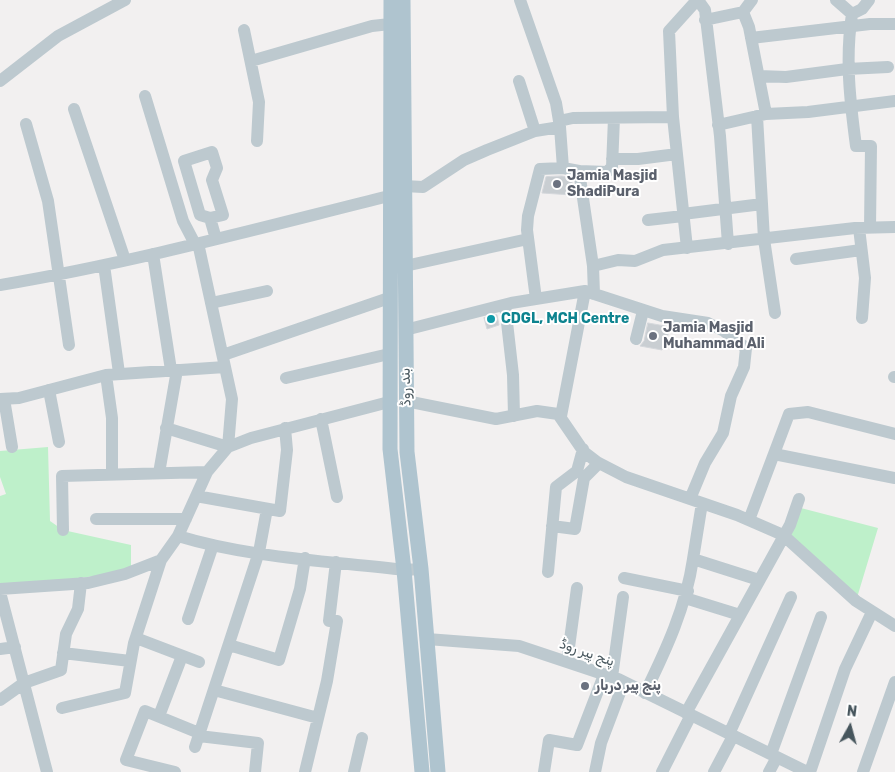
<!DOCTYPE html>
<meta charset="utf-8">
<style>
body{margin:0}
#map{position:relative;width:895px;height:772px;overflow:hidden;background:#f2f0f0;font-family:Rubik,sans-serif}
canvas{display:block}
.north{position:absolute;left:825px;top:702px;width:50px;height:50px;-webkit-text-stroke:4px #fff;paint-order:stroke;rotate:7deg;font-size:14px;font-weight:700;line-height:20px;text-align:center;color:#47565d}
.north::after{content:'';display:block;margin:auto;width:18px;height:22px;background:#47565d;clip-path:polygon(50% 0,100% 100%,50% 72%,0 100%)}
</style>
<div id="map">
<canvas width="895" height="772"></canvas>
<div class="north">N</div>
</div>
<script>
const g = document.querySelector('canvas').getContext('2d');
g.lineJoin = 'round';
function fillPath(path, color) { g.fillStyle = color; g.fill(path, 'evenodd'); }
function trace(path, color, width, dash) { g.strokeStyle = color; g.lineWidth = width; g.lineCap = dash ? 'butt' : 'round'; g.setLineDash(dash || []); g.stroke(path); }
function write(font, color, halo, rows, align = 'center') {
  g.font = font + ' Rubik,Vazirmatn,sans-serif'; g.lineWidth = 4; g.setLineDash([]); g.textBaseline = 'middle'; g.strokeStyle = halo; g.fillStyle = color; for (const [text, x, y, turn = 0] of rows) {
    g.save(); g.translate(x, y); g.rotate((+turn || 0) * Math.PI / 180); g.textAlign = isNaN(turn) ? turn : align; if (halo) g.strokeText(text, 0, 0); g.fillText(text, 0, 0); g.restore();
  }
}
const green = new Path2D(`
 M48 447 50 521 63 530 131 545V571L0 589V496L6 494 0 477V451Z
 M797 507 878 528 856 601 783 535Z`);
const building = new Path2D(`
 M562 176 572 178V195L542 193 546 177Z
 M497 315 499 325 487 329 484 318Z
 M648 323 671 327 662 350 640 346 644 341Z`);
const minor = new Path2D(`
 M520 0 556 103 560 127
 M698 0 705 10 720 136 728 244
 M836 0 852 14C845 59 850 101 856 146H871L870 228
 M852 14 862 9 869 0
 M705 20 743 12 752 0
 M244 30 259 102 257 141
 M751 38 870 24H895
 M251 61 372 26 390 24
 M759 76 786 77 847 69 888 67
 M0 81 58 36 125 0
 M519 81 535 131
 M145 96 183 221 195 244
 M74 109 125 260
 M766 114 808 112 895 101
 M757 116 764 239 775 313
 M673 117 669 31 697 0
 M559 121 573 118 673 117 687 248
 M26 124 48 201 69 345
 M718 125 766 114 749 27 743 12
 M612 159H638L677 154
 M579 171 607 172 612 167 614 118
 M404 186 423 187 464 160 487 150 535 131 560 127 563 168 579 171 593 266
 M683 214 762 204
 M210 218 223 215 212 180 217 168 212 152 184 161 200 215 210 218 216 239
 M648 220 683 216
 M859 228 865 278 862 318
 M153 254 171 370
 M796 259 861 250
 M104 265 119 373
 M405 266 528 239
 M0 285C131 263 260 228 389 196
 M594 294 593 266 618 260 635 261 663 250 855 228 895 227
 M536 299 527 230 528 216 540 169 563 168
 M211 303 267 291
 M505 305 513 375 514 416
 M405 330 511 303 585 291 662 316 708 323 724 331 746 348 744 367 731 396 723 433 705 463 690 499
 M636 339 643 311
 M223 355 389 298
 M106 375 112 418V474
 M894 377H895
 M286 378 389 354
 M49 390 59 442
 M0 399 19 398 106 375 225 367
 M4 399 12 447
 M406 401 496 419 537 411 558 414 584 452 597 462 626 477 737 515 783 535 856 601 895 626
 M561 416 585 291
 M321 419 337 497
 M166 428 228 447 232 399 198 243
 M774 454 895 478
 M159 473 177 370
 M196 496 280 511 287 450 285 428
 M96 519H186
 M749 520 789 414 808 412 895 434
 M552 526 575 529 584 478 599 463
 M63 530 62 476 207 472
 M178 536C250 558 329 561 404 570L421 569
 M693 559 702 503
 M548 572 556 487 577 471 583 449
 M624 578 688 591
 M0 589 88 583 125 574 161 560 178 536 207 472 228 447 251 438 389 402
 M0 592 47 772
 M685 598 740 615
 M188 619 213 545
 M136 638 199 662
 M427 639 519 646 618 679 807 772
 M229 645 279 660 300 589 305 558
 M0 649 15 647
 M63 653 130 661
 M567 662 577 588
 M612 677 623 597
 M214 690 318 718
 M645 693C666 650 686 607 693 559L759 580
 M0 700 24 683 61 670 66 634 78 609 81 583
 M62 708 125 693 134 643 161 560
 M686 713 790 525 799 499
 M159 716 182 656
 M729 734 791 597
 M199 736 258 743 255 772
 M195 747 259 552 267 509
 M771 754 821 617
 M175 772 126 760 145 711 199 733
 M305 772 327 681 337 621H329L336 562
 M354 772 362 738
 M544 772 549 740 577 745 604 675
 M595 772 601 743 624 682
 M662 772 691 715
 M714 772 733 736
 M769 772 777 757
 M810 772 845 669 872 612
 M863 772 895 682`);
const major = new Path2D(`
 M391 0 390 449 404 570 422 772
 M403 0 407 452 421 569 438 772`);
const markers = [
 [557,184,5,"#6b7280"],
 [491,319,5,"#0f9aa8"],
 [653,336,5,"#6b7280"],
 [585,686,5,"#6b7280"]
];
const worshipNames = [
 ["Jamia Masjid",567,176],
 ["ShadiPura",567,192],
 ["Jamia Masjid",663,328],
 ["Muhammad Ali",663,344],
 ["پنج پیر دربار",595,686]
];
const cultureNames = [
 ["CDGL, MCH Centre",501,319]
];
const streetNames = [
 ["بند روڈ",406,387,-91],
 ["پنج پیر روڈ",587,653,19]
];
fillPath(green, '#bef0ca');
fillPath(building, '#c9ced2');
trace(building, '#d4d7db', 1);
trace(minor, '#bdc9cf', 12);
trace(major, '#afc4cf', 15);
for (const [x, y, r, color] of markers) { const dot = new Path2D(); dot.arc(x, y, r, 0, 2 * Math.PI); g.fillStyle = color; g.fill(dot); trace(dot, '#fff', 2); }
write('bold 14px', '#5b616d', '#fff', worshipNames, 'left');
write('bold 14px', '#0d838f', '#fff', cultureNames, 'left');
write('14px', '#47565d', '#fff', streetNames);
</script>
